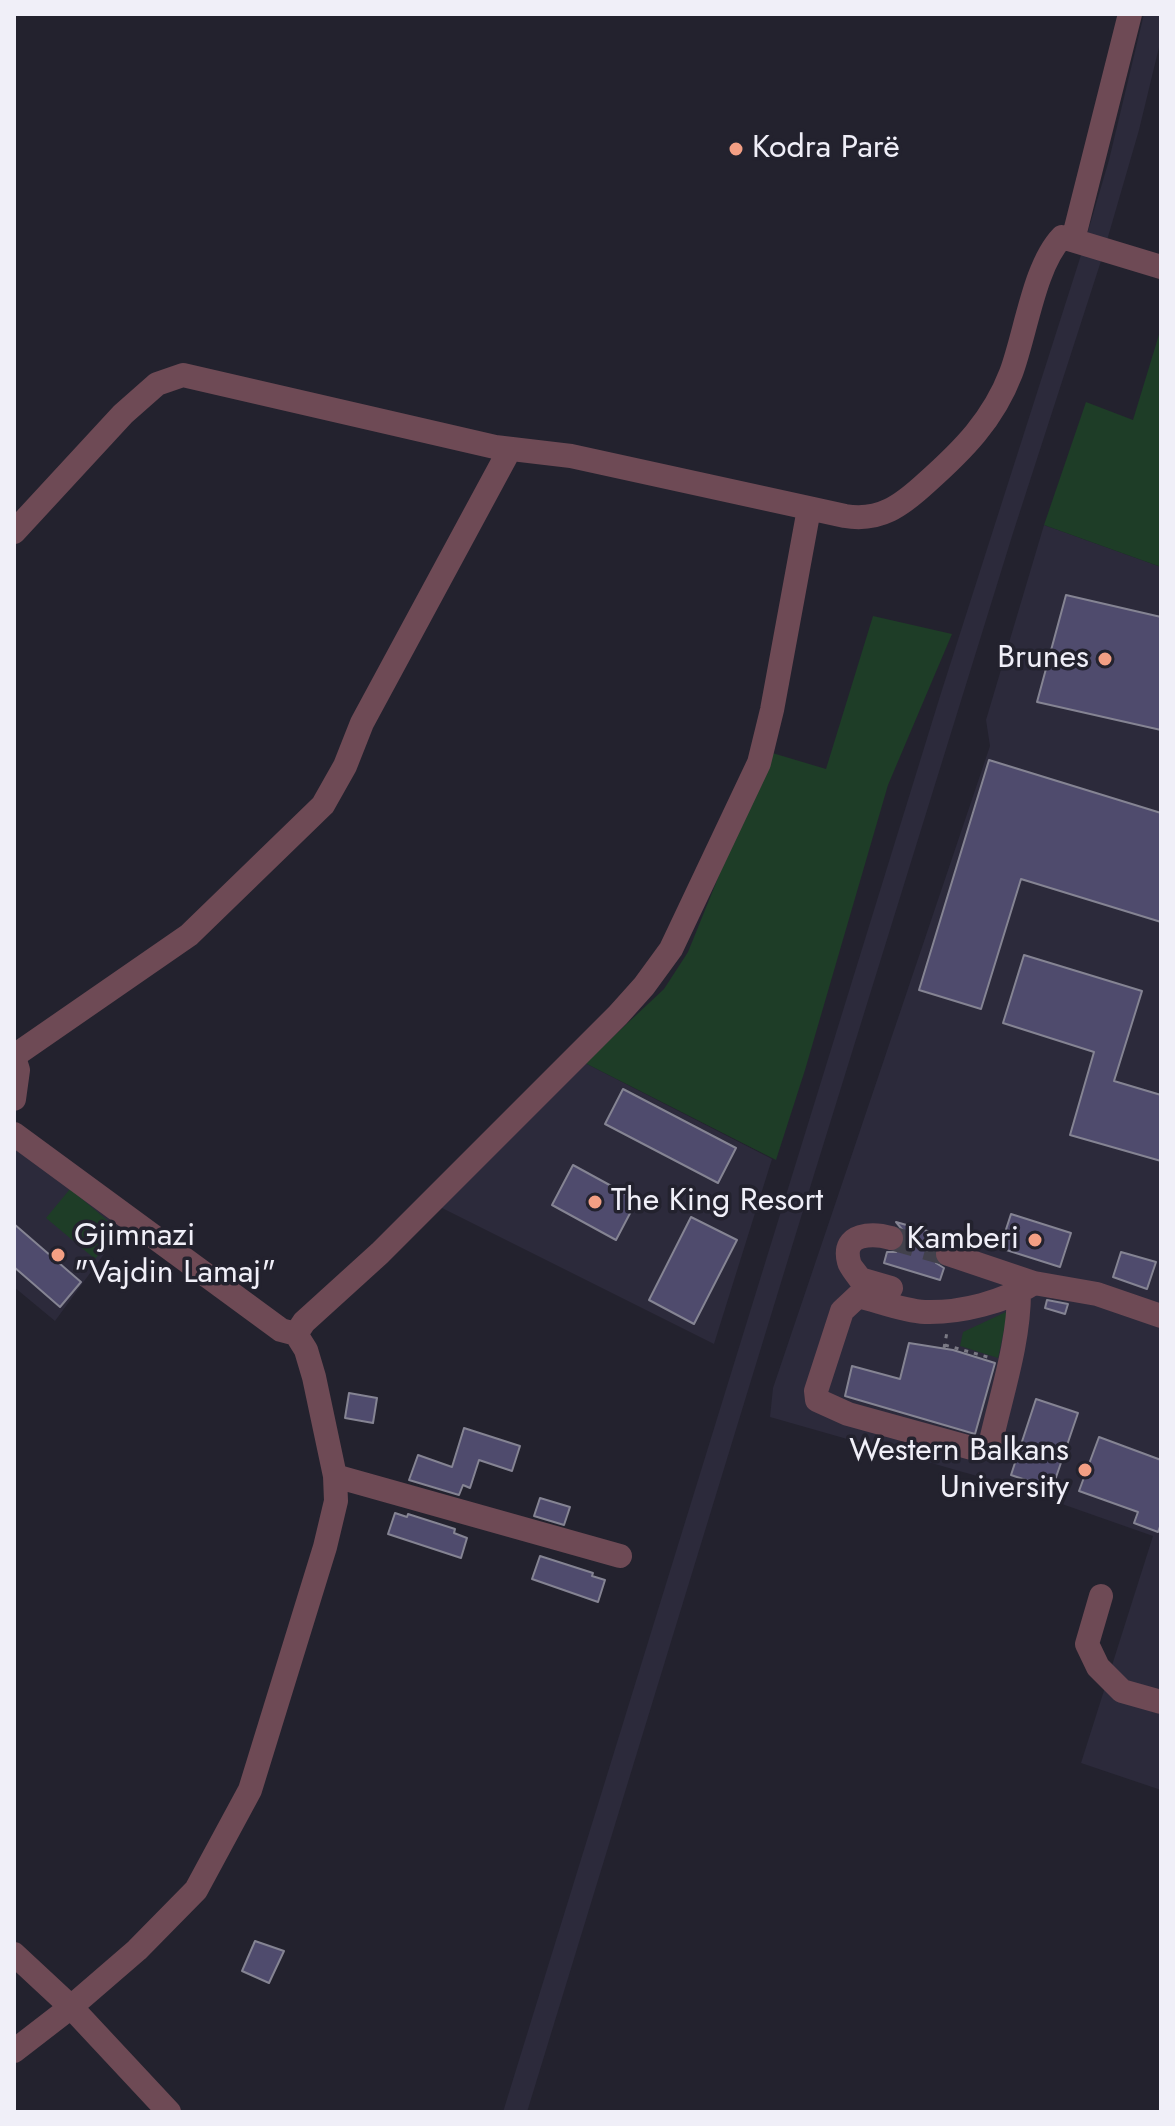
<!DOCTYPE html>
<meta charset="utf-8">
<style>
body{margin:0}
#map{position:relative;width:1175px;height:2126px;overflow:hidden;background:#23222e;font-family:Jost,sans-serif}
canvas{display:block}
.frame{position:absolute;inset:0;border:16px solid #f0eff8;pointer-events:none}
</style>
<div id="map">
<canvas width="1175" height="2126"></canvas>
<div class="frame"></div>
</div>
<script>
const g = document.querySelector('canvas').getContext('2d');
g.lineJoin = 'round';
function fillPath(path, color) { g.fillStyle = color; g.fill(path, 'evenodd'); }
function trace(path, color, width, dash) { g.strokeStyle = color; g.lineWidth = width; g.lineCap = dash ? 'butt' : 'round'; g.setLineDash(dash || []); g.stroke(path); }
function write(font, color, halo, rows, align = 'center') {
  g.font = font + ' Jost,sans-serif'; g.lineWidth = 7; g.setLineDash([]); g.textBaseline = 'middle'; g.strokeStyle = halo; g.fillStyle = color; for (const [text, x, y, turn = 0] of rows) {
    g.save(); g.translate(x, y); g.rotate((+turn || 0) * Math.PI / 180); g.textAlign = isNaN(turn) ? turn : align; if (halo) g.strokeText(text, 0, 0); g.fillText(text, 0, 0); g.restore();
  }
}
const built = new Path2D(`
 M1144 14H1161V39L1139 130 1101 261 1013 533 813 1178 527 2112H503L941 693 1081 255 1109 160Z
 M1044 525 1161 567V1790L1081 1763 1153 1536 1005 1484 770 1417 773 1388 990 746 986 720Z
 M585 1063 772 1159 714 1344 438 1206Z
 M14 1145 126 1224 55 1321 14 1287Z`);
const green = new Path2D(`
 M1161 328V567L1044 525 1086 402 1133 420Z
 M873 616 952 634 888 785 805 1070 776 1160 585 1063 664 989 688 952 769 752 826 769Z
 M70 1189 119 1230 95 1259 46 1218Z
 M1008 1311 998 1358 960 1346 963 1332Z`);
const building = new Path2D(`
 M1066 595 1161 617V730L1037 702Z
 M989 760 1161 813V922L1021 879 981 1009 919 990Z
 M1024 955 1142 991 1114 1081 1161 1095V1161L1070 1135 1094 1052 1003 1023Z
 M623 1089 736 1148 718 1183 605 1124Z
 M573 1165 637 1200 616 1240 552 1205Z
 M1011 1214 1071 1233 1060 1267 1000 1248Z
 M691 1217 737 1240 694 1324 649 1300Z
 M896 1222 952 1238 939 1242 934 1250 936 1263 944 1268 940 1280 884 1263 887 1252H896L905 1242V1233Z
 M14 1224 81 1282 60 1307 14 1267Z
 M1121 1252 1156 1262 1147 1289 1113 1277Z
 M1047 1300 1068 1304 1065 1314 1045 1308Z
 M909 1343 953 1350 995 1363 975 1434 845 1396 852 1366 900 1379Z
 M349 1393 377 1398 373 1423 345 1418Z
 M1036 1399 1078 1413 1052 1489 1011 1475Z
 M464 1428 520 1446 512 1471 479 1460 470 1488 463 1485 459 1495 409 1480 418 1455 452 1467Z
 M1099 1437 1161 1460V1524L1158 1532 1134 1523 1138 1512 1079 1491Z
 M540 1498 570 1507 564 1525 534 1516Z
 M395 1513 407 1517 408 1514 455 1529 454 1533 467 1538 461 1558 388 1534Z
 M540 1556 593 1573 592 1576 605 1580 598 1602 532 1579Z
 M255 1941 284 1951 269 1983 242 1971Z`);
const minorTunnel = new Path2D(`
 M891 1238 948 1254`);
const path = new Path2D(`
 M945 1345 991 1358
 M944 1348 947 1332`);
const minor = new Path2D(`
 M1073 240 1130 14
 M14 532 123 414 157 384 183 375 495 447 571 456 845 516C880 522 902 505 926 483 963 450 993 420 1011 373 1026 333 1034 266 1062 237L1161 267
 M14 1056 189 935 323 805 345 766 362 723 510 449
 M14 1057 18 1070 14 1099
 M14 1134 281 1330 296 1334 306 1350 314 1377 335 1476 336 1501 325 1547 250 1790 196 1890 137 1950 71 2007 14 2051
 M948 1254 1034 1283 1097 1294 1161 1316
 M891 1288 860 1279C857 1274 850 1267 849 1262 841 1232 874 1233 891 1238
 M1019 1292C1019 1342 1002 1392 991 1441L984 1447 975 1449 848 1414 817 1400 816 1391 842 1311 858 1296C879 1301 903 1311 925 1312 961 1313 1004 1302 1034 1283
 M296 1334 304 1322 380 1253 618 1015 644 986 671 949 759 763 772 710 809 509
 M335 1476 620 1556
 M1101 1596 1087 1644 1098 1667 1122 1691 1161 1702
 M14 1954 71 2007 169 2112`);
const markers = [
 [736,149,8,"#f39f84"],
 [1105,659,8,"#f39f84"],
 [595,1202,8,"#f39f84"],
 [1035,1240,8,"#f39f84"],
 [58,1255,8,"#f39f84"],
 [1085,1470,8,"#f39f84"]
];
const poiNames = [
 ["Kodra Parë",752,149],
 ["Brunes",1089,659,"right"],
 ["The King Resort",611,1202],
 ["Gjimnazi",74,1237],
 ["\"Vajdin Lamaj\"",74,1274],
 ["Kamberi",1019,1240,"right"],
 ["Western Balkans",1069,1452,"right"],
 ["University",1069,1489,"right"]
];
fillPath(built, '#2c2a3b');
fillPath(green, '#1e3d27');
fillPath(building, '#4f4b6d');
trace(building, '#858493', 2);
trace(minorTunnel, '#42414c', 24, [24, 12]);
trace(path, '#7a7984', 3, [4, 6]);
trace(minor, '#6e4a55', 24);
for (const [x, y, r, color] of markers) { const dot = new Path2D(); dot.arc(x, y, r, 0, 2 * Math.PI); g.fillStyle = color; g.fill(dot); trace(dot, '#23222e', 3); }
write('32px', '#f0eff8', '#23222e', poiNames, 'left');
</script>
